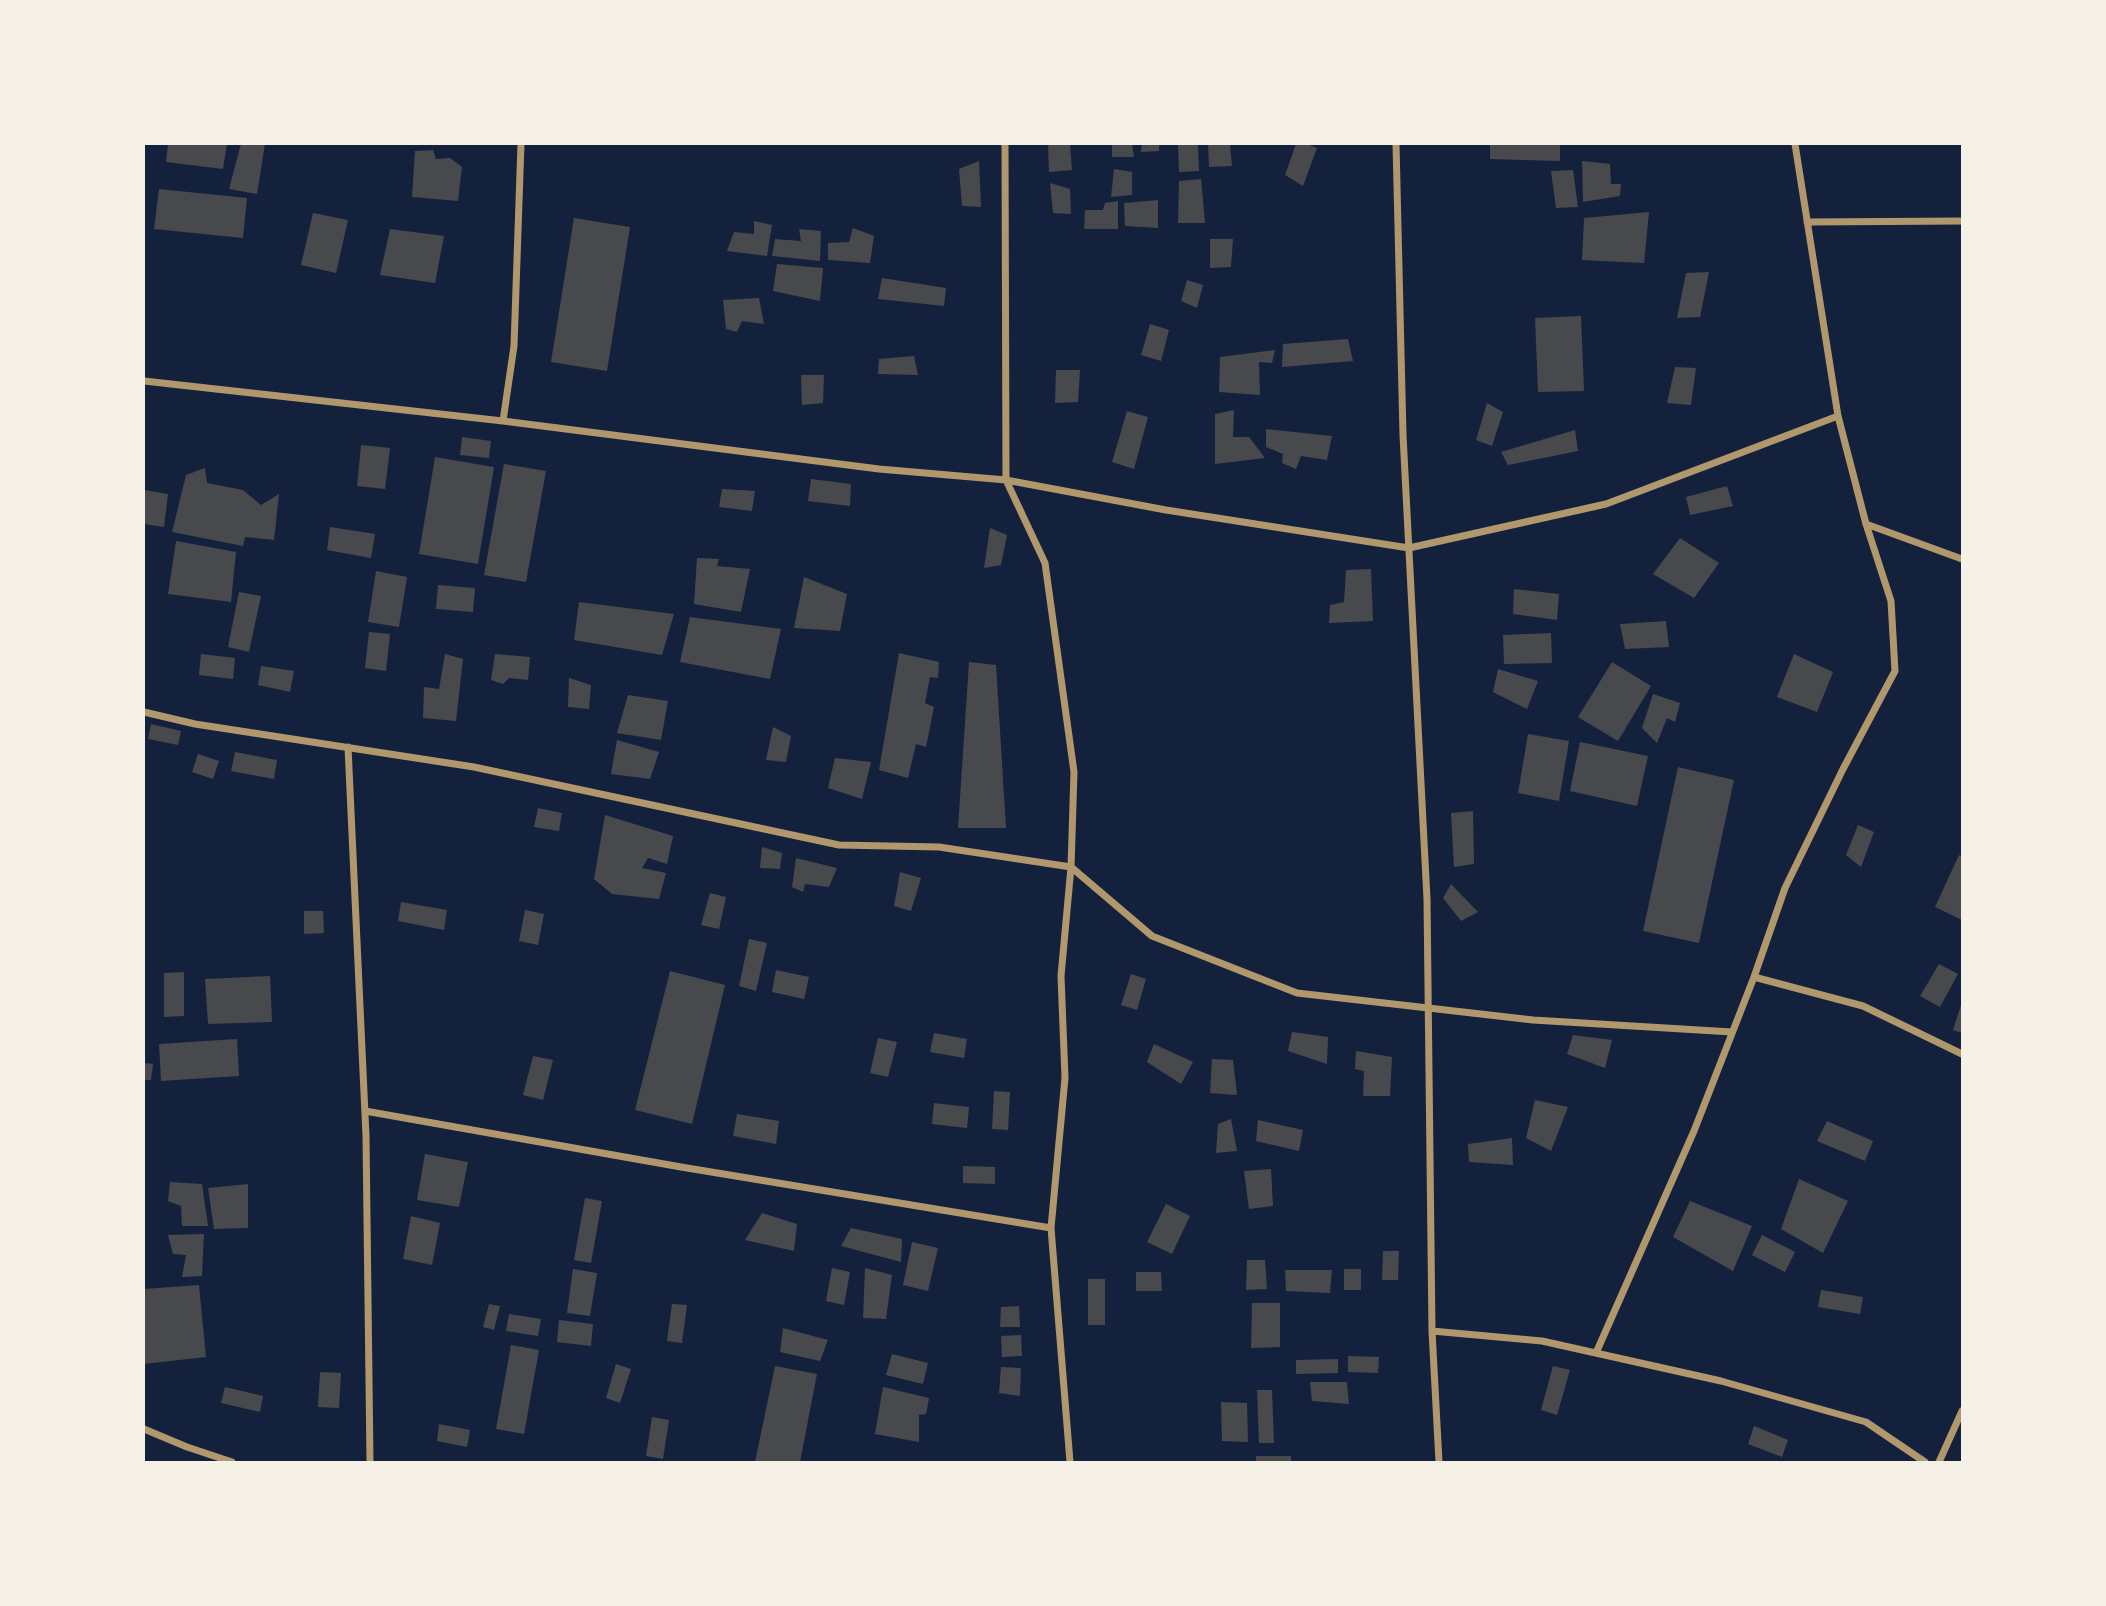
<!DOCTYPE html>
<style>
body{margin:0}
#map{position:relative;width:2106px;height:1606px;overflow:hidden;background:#14213d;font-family:"Roboto Serif",serif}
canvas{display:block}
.frame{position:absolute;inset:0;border:145px solid #f6f1e7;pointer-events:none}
</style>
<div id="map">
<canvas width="2106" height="1606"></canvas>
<div class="frame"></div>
</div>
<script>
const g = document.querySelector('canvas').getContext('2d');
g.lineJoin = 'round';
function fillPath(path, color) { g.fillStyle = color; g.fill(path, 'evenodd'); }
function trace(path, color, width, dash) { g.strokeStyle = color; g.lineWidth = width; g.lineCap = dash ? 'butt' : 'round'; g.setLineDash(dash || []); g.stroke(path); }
const building = new Path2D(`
 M168 144H227L223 169 166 162Z
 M241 144H265L257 194 229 189Z
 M1048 144H1070L1072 170 1049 172Z
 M1112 144H1132L1134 157H1112Z
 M1142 144H1159V151L1141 152Z
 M1178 144H1198L1199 171 1179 172Z
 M1208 144H1230L1232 166 1209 167Z
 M1296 144H1307L1317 148 1303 186 1285 175Z
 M1490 144H1560V161L1490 159Z
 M433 150 436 159 450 158 462 167 458 201 412 197 415 151Z
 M979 161 981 207 962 206 959 169Z
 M1582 161 1610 164 1611 184H1621L1620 196 1583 202Z
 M1114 169 1132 172V195L1111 197Z
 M1573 170 1578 207 1556 208 1551 171Z
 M1201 179 1205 223H1178L1179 181Z
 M1050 183 1070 189 1071 214 1053 213Z
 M159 189 247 198 243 238 154 229Z
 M1158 200V228L1125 226 1124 203Z
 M1118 201V229H1084L1085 210H1103L1105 203Z
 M1649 212 1644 263 1582 260 1584 218Z
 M313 213 348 220 336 273 301 265Z
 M574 218 630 227 607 371 551 362Z
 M754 221 772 225 767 256 727 251 734 232 754 234Z
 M853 228 874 236 870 263 828 260V243L849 242Z
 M390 229 444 236 435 283 380 275Z
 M799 229 821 231 820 261 772 256 775 239 801 241Z
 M1210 239H1233L1231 267 1210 268Z
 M777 264 823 268 820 301 773 291Z
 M1709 272 1700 317 1677 318 1686 273Z
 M882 278 946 288 944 306 878 299Z
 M1187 280 1203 285 1197 308 1181 301Z
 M759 298 764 324 742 321 737 332 726 329 723 300Z
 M1581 316 1584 391 1538 392 1535 318Z
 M1150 324 1169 330 1161 361 1141 355Z
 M1348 339 1353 361 1282 367 1283 344Z
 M1275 350 1272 363 1259 362 1260 395 1219 392 1220 357Z
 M914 356 918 375 878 374 879 359Z
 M1675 367 1696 368 1691 405 1667 403Z
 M1056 370H1080L1078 402 1055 403Z
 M801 375H824L823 403 802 405Z
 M1487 403 1503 412 1492 446 1476 440Z
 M1234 410 1233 437H1249L1265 458 1215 464V414Z
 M1127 411 1148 417 1134 469 1112 462Z
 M1266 429 1332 436 1327 460 1301 456 1296 469 1282 463 1283 454 1266 447Z
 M1575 430 1578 451 1508 465 1501 452Z
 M462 437 491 441 489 458 460 455Z
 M361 445 390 448 385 489 357 486Z
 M435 457 494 467 478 564 419 554Z
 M504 464 546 471 526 582 484 575Z
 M205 468 207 483 243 490 261 505 279 494 274 540 245 537 243 546 172 532 186 475Z
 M811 479 851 484 850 506 808 501Z
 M1727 486 1733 506 1690 515 1686 497Z
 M722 489 755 491 752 511 719 507Z
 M144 490 168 494 164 527 144 524Z
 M330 527 375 534 371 558 327 550Z
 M990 528 1007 535 1001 565 984 568Z
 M1680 538 1719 563 1694 598 1653 574Z
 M176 541 236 552 231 602 168 594Z
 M697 558 719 559 717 566 750 569 741 612 694 604Z
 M1371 569 1373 621 1329 623 1330 605 1344 602 1346 570Z
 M376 571 407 577 399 627 368 622Z
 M804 577 847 594 840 631 794 628Z
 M438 585 475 588 473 612 436 609Z
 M1514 589 1559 594 1557 620 1513 614Z
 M239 592 261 596 249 652 228 647Z
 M579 602 674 614 662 655 574 640Z
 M690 617 781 629 770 679 680 662Z
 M1666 621 1669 647 1625 649 1620 624Z
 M369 632 390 634 386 671 365 668Z
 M1551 633 1552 663 1504 664 1503 635Z
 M899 653 939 662 938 678 930 677 925 703 934 707 926 747 916 744 908 778 879 770Z
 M201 654 235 658 233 679 199 675Z
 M445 654 463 659 456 721 423 718 424 687 439 689Z
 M495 654 530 657 528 680 509 678 503 684 491 680Z
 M1794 654 1833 672 1817 712 1777 697Z
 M969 662 996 665 1006 828H958Z
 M1612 662 1651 686 1618 741 1578 717Z
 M261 666 294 671 290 692 258 685Z
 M1498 669 1538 681 1527 709 1493 692Z
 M569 678 591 685 589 709 568 707Z
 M1653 694 1680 703 1675 722 1667 718 1657 743 1642 728Z
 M628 695 668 701 661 740 617 733Z
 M151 724 181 731 178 745 148 739Z
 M773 727 791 736 786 762 766 760Z
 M1528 734 1569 741 1559 801 1518 793Z
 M617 740 659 752 650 779 611 774Z
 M1580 742 1648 756 1637 806 1570 791Z
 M235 752 277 760 274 779 231 771Z
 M198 754 219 761 213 779 192 772Z
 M835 758 871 762 862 799 828 788Z
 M1678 767 1734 780 1699 943 1643 931Z
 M538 808 562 813 559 831 534 827Z
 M1473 811 1474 864 1454 867 1451 813Z
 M605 815 673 836 667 864 648 858 642 868 666 873 659 899 612 894 594 879Z
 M1858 825 1874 832 1861 867 1846 855Z
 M762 847 782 853 780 869 760 868Z
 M1959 855 1962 857V920L1935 907Z
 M796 858 837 868 829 887 805 884 803 892 792 887Z
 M900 872 921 878 911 911 894 906Z
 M1451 884 1478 912 1461 921 1443 898Z
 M710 893 726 897 719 929 701 925Z
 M401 902 447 910 444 930 398 921Z
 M525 910 544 914 538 945 519 941Z
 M304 911H323L324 933 304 934Z
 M749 939 767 943 756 991 739 986Z
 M1939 964 1958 974 1940 1007 1920 996Z
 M776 970 809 977 804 999 772 992Z
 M670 971 725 985 692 1124 635 1110Z
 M184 972V1016L164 1017V973Z
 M1131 974 1146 979 1137 1010 1121 1005Z
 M270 976 272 1022 208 1024 205 979Z
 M1962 1002V1033L1953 1030Z
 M1292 1032 1328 1037 1327 1064 1288 1051Z
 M934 1033 967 1039 964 1058 930 1052Z
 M1573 1035 1612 1040 1605 1068 1567 1054Z
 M878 1038 897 1042 888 1077 870 1073Z
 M237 1039 239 1076 161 1081 159 1044Z
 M1154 1044 1193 1062 1181 1084 1147 1062Z
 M1356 1051 1392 1057 1390 1096H1363L1364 1071 1355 1069Z
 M533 1056 553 1060 543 1100 523 1095Z
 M1212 1059 1233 1060 1237 1095 1210 1093Z
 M144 1063 153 1064 151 1080H144Z
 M994 1091 1010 1092 1008 1130 992 1129Z
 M1535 1100 1568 1107 1551 1151 1526 1138Z
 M934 1103 969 1107 967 1128 932 1124Z
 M737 1114 779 1121 776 1144 733 1136Z
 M1231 1119 1237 1151 1216 1153 1218 1124Z
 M1258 1120 1303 1130 1299 1151 1256 1141Z
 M1827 1121 1873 1141 1865 1161 1817 1141Z
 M1512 1138 1513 1165 1469 1162 1468 1144Z
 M425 1154 468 1162 459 1207 417 1200Z
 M963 1166 995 1167V1184L963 1183Z
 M1271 1169 1273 1206 1249 1209 1244 1171Z
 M1799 1179 1848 1201 1823 1253 1781 1229Z
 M170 1182 202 1184 208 1226H182L181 1206 168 1201Z
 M248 1184V1228L214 1229 208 1188Z
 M585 1198 602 1201 591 1263 574 1260Z
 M1690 1201 1752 1226 1733 1271 1673 1237Z
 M1166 1204 1190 1216 1172 1254 1147 1242Z
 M762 1213 797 1224 794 1251 745 1240Z
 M411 1216 440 1223 432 1265 403 1259Z
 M851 1228 902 1239 901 1262 841 1246Z
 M204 1234 202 1276 182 1277 186 1255 173 1254 168 1235Z
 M1762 1235 1795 1252 1785 1272 1752 1255Z
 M912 1242 938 1248 928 1291 903 1285Z
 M1383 1251H1399L1398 1280H1382Z
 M1247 1260H1265L1267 1289 1246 1290Z
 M832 1268 850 1272 844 1305 826 1301Z
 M865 1268 892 1275 886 1319 863 1318Z
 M573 1269 597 1273 590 1316 567 1313Z
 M1344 1269H1361V1290H1344Z
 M1285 1270H1332L1330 1293 1286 1291Z
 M1136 1272H1161L1162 1291H1136Z
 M1088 1279H1105V1325H1088Z
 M199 1285 206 1357 144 1364V1289Z
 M1821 1290 1863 1297 1860 1314 1818 1307Z
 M1252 1303H1280V1347L1251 1348Z
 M489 1304 500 1306 494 1330 483 1327Z
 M672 1304 687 1305 682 1343 667 1341Z
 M1019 1306 1020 1327H1000L1001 1307Z
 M509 1314 541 1319 538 1336 506 1331Z
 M559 1320 593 1324 591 1346 557 1342Z
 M783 1328 828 1340 820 1361 780 1352Z
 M1021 1335 1022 1356 1002 1357 1001 1336Z
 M511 1345 539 1350 524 1434 496 1429Z
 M892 1354 928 1363 923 1384 886 1375Z
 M1348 1356 1379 1357 1378 1373 1348 1372Z
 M1338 1359V1373L1296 1374V1360Z
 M616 1364 631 1369 620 1403 606 1398Z
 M775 1366 817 1374 800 1462H755Z
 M1553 1366 1570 1370 1557 1415 1541 1410Z
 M1001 1367 1021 1368 1020 1396 999 1393Z
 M320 1372 341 1373 339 1408 318 1407Z
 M1310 1382H1347L1349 1404 1312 1401Z
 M225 1387 263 1396 260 1412 221 1403Z
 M883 1387 929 1398 926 1414 919 1415V1442L875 1434Z
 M1257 1390H1272L1274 1443H1259Z
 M1221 1402 1247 1403 1248 1442 1222 1441Z
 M652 1417 669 1420 663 1459 646 1456Z
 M439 1424 470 1430 467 1447 437 1441Z
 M1754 1426 1788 1440 1782 1457 1748 1444Z
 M1256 1456H1291V1462H1256Z`);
const minor = new Path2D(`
 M1005 144 1006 480 1045 563 1074 772 1071 867 1061 976 1065 1078 1051 1228 1070 1462
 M1396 144 1403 435 1427 899 1432 1331 1439 1462
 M1807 222 1962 221
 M144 381 503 421 879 469 1006 480 1166 510 1409 548 1606 504 1838 416
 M503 421 514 346 521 144
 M1866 524 1962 559
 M144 712 195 724 474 767 839 845 939 847 1071 867 1152 936 1297 993 1533 1020 1732 1032
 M348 747 366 1136 370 1462
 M1754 977 1863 1006 1962 1054
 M365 1111 681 1167 1051 1228
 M1432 1331 1542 1341 1721 1381 1866 1422 1925 1462
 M1596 1353 1694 1131 1754 977 1785 888 1843 769 1895 671 1891 601 1866 524 1838 416 1795 144
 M144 1429 187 1447 232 1462
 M1939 1462 1962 1411`);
fillPath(building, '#48494c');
trace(minor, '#b1986c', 7);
</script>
